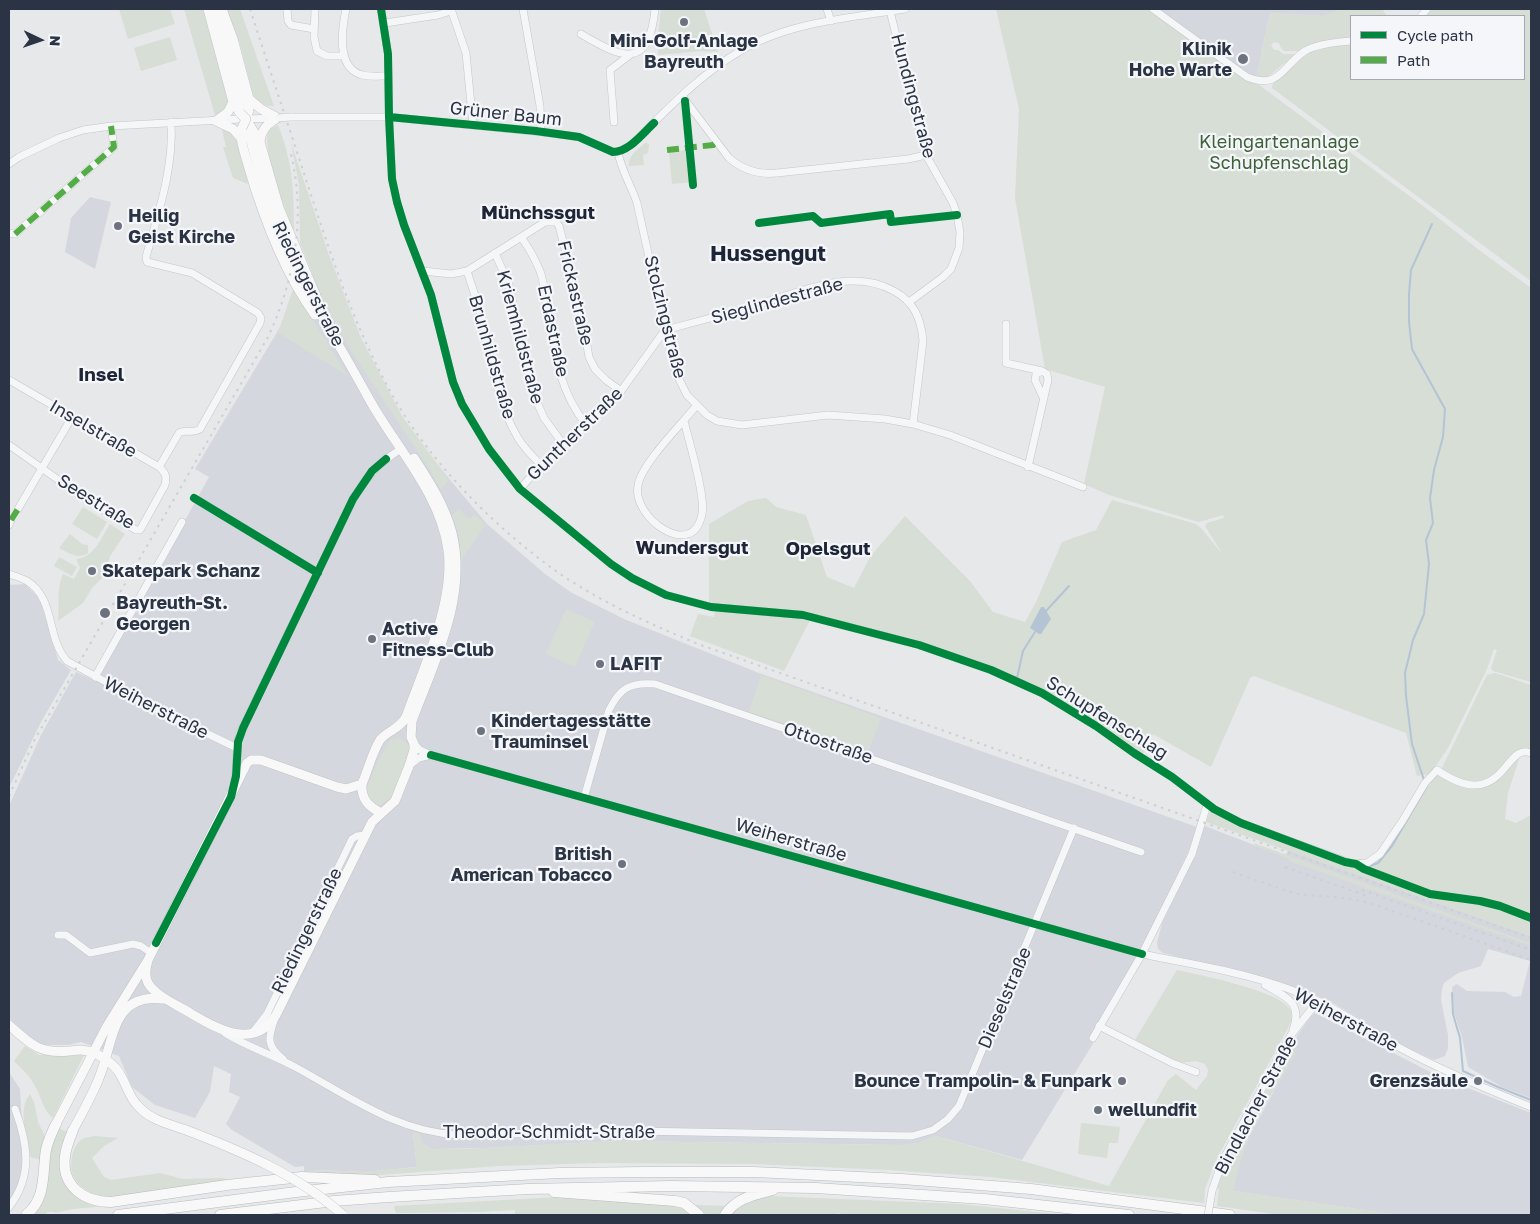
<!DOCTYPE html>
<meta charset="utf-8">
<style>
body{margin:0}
#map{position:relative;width:1540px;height:1224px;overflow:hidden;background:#e6e8ea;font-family:"Golos Text",sans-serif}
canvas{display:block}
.frame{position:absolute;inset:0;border:10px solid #2b3445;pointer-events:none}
.legend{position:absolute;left:1350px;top:15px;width:175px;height:65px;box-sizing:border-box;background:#f4f6f9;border:1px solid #a4a8b1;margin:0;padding:6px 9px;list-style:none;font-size:15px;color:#2b3445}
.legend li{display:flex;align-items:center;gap:10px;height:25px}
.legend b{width:25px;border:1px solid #a4a8b1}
.north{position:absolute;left:15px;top:15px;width:50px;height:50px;-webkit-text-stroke:4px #f4f6f9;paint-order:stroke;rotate:93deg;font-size:14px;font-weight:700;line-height:20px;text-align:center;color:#2b3445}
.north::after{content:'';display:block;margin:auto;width:18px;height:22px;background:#2b3445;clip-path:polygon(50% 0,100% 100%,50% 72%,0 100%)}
</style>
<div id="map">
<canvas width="1540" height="1224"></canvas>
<div class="frame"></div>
<ul class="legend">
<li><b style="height:6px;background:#00873e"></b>Cycle path</li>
<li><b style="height:6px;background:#54ac47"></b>Path</li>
</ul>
<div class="north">N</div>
</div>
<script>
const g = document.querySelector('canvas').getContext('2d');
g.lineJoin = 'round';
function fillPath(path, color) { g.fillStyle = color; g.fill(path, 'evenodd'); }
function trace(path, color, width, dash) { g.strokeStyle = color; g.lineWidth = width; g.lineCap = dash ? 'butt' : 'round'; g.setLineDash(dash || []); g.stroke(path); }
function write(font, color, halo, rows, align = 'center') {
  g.font = font + ' "Golos Text",sans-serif'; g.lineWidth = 4.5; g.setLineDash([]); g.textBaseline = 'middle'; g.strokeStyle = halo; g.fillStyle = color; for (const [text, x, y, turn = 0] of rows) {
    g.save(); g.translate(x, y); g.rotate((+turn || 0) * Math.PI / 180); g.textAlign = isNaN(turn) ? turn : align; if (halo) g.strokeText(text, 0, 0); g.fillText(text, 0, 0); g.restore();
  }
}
const built = new Path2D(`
 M1160 9H1343L1324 16 1270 13 1256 78 1203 43Z
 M90 197 111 202 95 269 65 252 71 218Z
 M312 274 406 427 487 524 545 574 572 593 624 619 759 673 1197 827 1188 852 1153 928 1103 1027 1022 1160 936 1136 919 1143 902 1145 616 1141 484 1148 432 1149 423 1144 413 1133 417 1167 365 1172 321 1170 304 1172V1166L295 1167 232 1130 226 1124 240 1097 229 1092 231 1074 214 1066 210 1092 195 1118 155 1105 132 1087 119 1056 81 1042 68 1045H42L34 1041 9 1018V806L41 735 76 672 96 681 209 477 195 469Z
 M25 584 37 596 42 606 58 660 71 670 41 722 9 788V585Z
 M1205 826 1285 857 1288 850 1531 936V1098L1502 1087 1468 1067 1462 1037 1454 1013 1452 987 1457 984 1467 991 1505 992 1514 997 1521 996 1530 961 1488 949 1481 966 1458 973 1444 983 1442 989 1441 1000 1448 1035V1048L1445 1056 1434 1060 1401 1045 1335 1004 1303 990 1264 978 1163 953 1158 949 1157 943 1162 923 1195 855Z
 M1315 1013 1440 1077 1531 1113V1215H1400L1233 1191 1236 1171 1250 1135 1294 1054V1047L1297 1036 1311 1016Z
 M9 1072 20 1089 24 1162 17 1189 9 1201Z`);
const green = new Path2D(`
 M119 9H170L175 24 128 39Z
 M184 9H203L229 102 224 112 215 115Z
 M225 9H240L274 106C264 106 259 103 253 95L240 44Z
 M661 9H704L718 52 702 51 658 55V36Z
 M996 9H1152L1255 81 1259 85 1427 209 1479 250 1531 288V682L1493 671 1491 668 1497 650 1494 649 1487 669 1448 748 1430 774 1417 776 1406 733 1254 676 1250 678 1211 767 1153 734 1141 758 1042 693 919 645 811 618 784 671 690 636 698 614 714 617 716 608 709 606V524L748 501 766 498 776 507 806 515 827 577 854 588 870 557 905 516 970 581 993 612 1025 622 1036 602 1062 542 1096 530 1112 500 1196 524 1202 529 1223 555 1205 526 1207 523 1224 518 1223 515 1199 522 1195 521 1109 495 1084 484 1105 387 1045 369 1015 198 1019 109Z
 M1343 9H1382L1387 16H1351V37L1333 39 1300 51H1284L1281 48 1279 43 1274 42 1271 45 1274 50H1278L1283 54H1296L1265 79 1256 78 1270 13 1324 16Z
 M1431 9H1531V281L1272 88 1273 83 1307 53 1334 46 1351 44V79H1524V16H1425Z
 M170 37 177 60 141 71 134 48Z
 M278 125C293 163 294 191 294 232 287 213 260 146 269 131 271 127 275 126 278 125Z
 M222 130 229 131 238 139 248 184 233 178 223 147H226Z
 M646 142 649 145 648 153 643 155 644 165 629 166C628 155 639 149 646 142Z
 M291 143 329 255 361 338 402 416 449 480 441 490 430 470 354 356 324 302 300 243 299 185Z
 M689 150 692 182 672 184 669 152Z
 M293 289 348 376 278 333Z
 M83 507 107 522 97 539 72 524Z
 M459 509 469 519 475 514 486 525 461 560 459 537 452 515Z
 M110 524 125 534 110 556 107 568 102 578 92 588 83 603 58 621C60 605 56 590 63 574L74 579 80 568 76 559C94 558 101 538 110 524Z
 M70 534 82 544 88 545V553C79 560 68 553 59 548Z
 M59 557 77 567 72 576 54 566Z
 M566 609 595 622 575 667 546 654Z
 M1495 673 1531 685V751L1528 750 1499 774 1472 785 1441 770 1487 675Z
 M761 675 881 718 869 750 749 712Z
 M399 738 405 741 409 747V753L392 797 378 806 372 805 366 790 379 759 390 740Z
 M1521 753 1508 793 1505 819 1516 823 1531 815V918L1500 905 1481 900 1430 893 1392 880 1363 866 1375 860 1426 786 1436 775 1479 787Z
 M1213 811 1289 843 1411 888 1436 896 1480 902 1499 907 1531 920V936L1206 822 1210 812Z
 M1254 843 1531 943V946L1292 862 1285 857 1255 846Z
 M1177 970C1200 975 1276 990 1289 1008 1293 1013 1292 1021 1289 1026L1216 1160 1205 1189 1204 1203 990 1177 889 1170 754 1164 599 1163 498 1166 367 1176 304 1172 321 1170 365 1172 417 1167 413 1132 420 1134 423 1144 432 1149H464L616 1141 902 1145 919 1143 936 1136 1109 1186 1168 1080 1176 1074 1196 1090 1207 1076 1208 1070 1205 1064 1196 1061 1179 1063 1135 1040Z
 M1297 1036 1294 1047 1295 1054C1270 1097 1241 1140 1234 1191L1400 1215H1281L1217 1206 1219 1189 1217 1188 1225 1163Z
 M25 1046 39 1055H84L53 1118C42 1109 42 1098 35 1086 30 1076 22 1069 14 1061Z
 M30 1094 34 1102 38 1122 44 1134 45 1138 41 1160 30 1157C29 1137 16 1112 30 1094Z
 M1081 1123 1120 1127 1118 1143H1109L1107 1158 1078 1154Z
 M57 1128 68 1132 62 1148 73 1192 127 1204 73 1209 55 1213V1212H47V1215H30L47 1187 51 1143Z
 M94 1136 118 1138 104 1146 92 1158 104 1177 111 1180 160 1173 183 1179 223 1178 232 1183 104 1199C93 1194 82 1190 75 1179 68 1168 71 1147 82 1139 86 1137 90 1137 94 1136Z
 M769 1196 960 1204 1065 1215H850L836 1213V1215H730L747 1201Z
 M558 1197 666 1204 682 1207 693 1215H515V1210L478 1212 396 1213 394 1206Z
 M695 1205 727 1206 721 1215H703Z`);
const water = new Path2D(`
 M1041 607H1044L1051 619 1041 634H1039L1030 628Z`);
const stream = new Path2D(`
 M1046 611 1069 586
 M1018 679 1017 678 1023 651 1035 632
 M1424 780 1412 744 1406 696 1405 673 1413 640 1424 614 1429 564 1426 540 1433 523 1430 498 1434 470 1443 437 1445 409 1412 349 1409 322V294L1411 270 1432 224
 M1364 868 1378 863 1392 846 1427 786
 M1452 993 1453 1014 1460 1038 1463 1071 1498 1087 1531 1100`);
const minor = new Path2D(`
 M287 9 288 21 291 25 314 29
 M315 9 314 37 317 51 327 56H344
 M346 9C342 28 336 68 362 75 370 77 380 76 389 76
 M381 9 388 54 389 117 392 179 397 202 404 225 431 295 453 382 462 404 489 449 520 489 611 564 632 578 666 595 711 607 803 615 919 645 991 670 1042 693 1096 726 1134 753 1172 777 1214 809 1241 823 1353 864 1367 863 1380 854 1403 820 1425 783 1437 770C1504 816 1504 741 1531 753
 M451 9 466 53 473 125
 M523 9 540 106 541 132
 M827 9 831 21
 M1153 9 1247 77C1280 90 1282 66 1305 51 1316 44 1338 42 1351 41
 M890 11 926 155 953 203 957 215 960 232 959 248 951 269 943 277 909 302
 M1421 16 1427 9
 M385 23 438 15 451 11
 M581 34C623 59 649 70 655 9
 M682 96 729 158C743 170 758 175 777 173L908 159 926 155
 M291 117H389L541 132 579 137 613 152H618
 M246 119 278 118
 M614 122 610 70 631 54
 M618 152C621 170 631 185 637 203L665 330 676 373 687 395 707 415 717 421 742 425 828 415 885 419 913 424 950 435 1083 487
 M618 152 631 145C664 113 697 77 737 53 786 22 849 18 905 9
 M9 164 19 157 59 138 83 130 111 126 240 119
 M9 233 15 234 114 147 111 126
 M521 237C529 248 535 259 540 271 544 282 545 294 547 305 554 347 558 391 586 424
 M495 253 509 285 532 391 544 418 563 444
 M423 271 451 274 467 271 545 222H556L559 226 580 306 589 357 595 369 606 380 621 391
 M467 271C472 287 478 303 482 319 491 359 497 403 518 438 524 448 532 456 541 465
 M1006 324V363L1042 371
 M665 330C696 322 726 314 757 305 800 292 851 267 894 291 914 302 921 318 923 341L913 424
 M9 380 159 467C166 473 167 477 165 485L140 530H136L74 491 9 445
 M684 421C689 441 706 497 702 514 693 562 631 517 638 485 642 463 681 425 696 406
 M159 467 179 433C186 429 193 434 200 429L260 323 261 318 258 313 192 273 147 262 146 257C158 214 174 168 171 122
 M1028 467 1048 380 1047 374 1042 371 1036 374 1035 380 1043 397
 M520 489 541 465 608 406 621 391 665 330
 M18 509 72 417
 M9 525 11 520
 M9 574C15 576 22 578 27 581 56 599 46 638 67 661L158 710 237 748
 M95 677 182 522
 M414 744 420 750 431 755 1142 954C1201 966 1263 975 1318 1001 1346 1014 1372 1033 1400 1048 1443 1071 1486 1089 1531 1107
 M410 765 419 758 431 755
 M234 784C238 767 235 749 240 733L353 499C365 477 380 462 401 449
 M584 798 609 710C620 688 630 682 655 684L1141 852
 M58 935H66L90 953 133 944 141 946 151 953
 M1265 985C1286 997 1303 1002 1293 1030
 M275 1018C268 1037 266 1046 283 1059
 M1099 1026 1172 1063 1196 1072
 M254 1031 267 1014 352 839 357 836 365 835
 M225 1033C247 1047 274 1055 297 1068 350 1097 397 1132 459 1135L636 1131 912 1136 933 1130 948 1119 959 1106 1074 828
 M1093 1038 1142 954 1192 854 1207 805
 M1212 1191 1222 1162 1291 1035 1318 1001
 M9 1207C33 1176 28 1144 15 1109`);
const major = new Path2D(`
 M208 9 233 102 240 113
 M214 9C242 89 253 174 288 252 312 302 342 349 368 397 395 447 440 492 448 550 455 602 423 669 406 717 399 730 388 730 380 740 372 753 368 770 362 784 361 799 368 806 381 813
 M222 9 233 39 249 99V110L246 119 260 142 279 208 318 301
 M249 99 261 109 278 118
 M216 121 233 129 241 138
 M216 121 228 112 233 102
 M242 128C239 140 245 153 248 165 263 217 283 271 315 315
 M260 142C261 130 267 123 278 118
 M148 960C146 967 144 976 148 983 155 995 173 1003 185 1010 213 1026 252 1053 276 1015L372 822 395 801 409 766 414 750V744L411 737 412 721C434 662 468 597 452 533 445 506 429 481 414 458
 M9 1025C30 1044 39 1054 69 1051 78 1050 86 1049 95 1053 104 1058 117 1067 121 1076 127 1086 129 1097 138 1106 150 1120 169 1124 186 1130
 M56 1124 107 1026 148 960 247 763 251 760H261L337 787 346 789 362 784
 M73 1130C82 1113 92 1096 99 1078 114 1043 111 992 163 999`);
const highway = new Path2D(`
 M73 1130C70 1138 66 1147 65 1156 61 1186 84 1202 111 1202L227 1185 302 1177 375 1180
 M554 1192 675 1201 684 1203 699 1215
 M26 1215C47 1198 42 1173 46 1150 48 1141 52 1132 56 1124
 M118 1215 296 1192 388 1182 560 1173 646 1172H754L902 1179 1031 1189 1230 1215
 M220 1215 334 1201 389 1197 528 1189 671 1186 816 1188 984 1199 1129 1215
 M725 1215C736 1198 754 1195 773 1190`);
const rail = new Path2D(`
 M250 9C270 71 291 133 311 195 333 261 355 327 389 389 426 458 490 523 553 569 598 601 648 623 698 644L1531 938
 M9 796 35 739 268 337C295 279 306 217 291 154
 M1285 867 1367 896
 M1233 872 1296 894 1345 898 1370 903 1531 960
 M1362 890 1531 950`);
const minorBridge = new Path2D(`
 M278 118 291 117
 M1208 1215 1212 1191`);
const majorBridge = new Path2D(`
 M240 113 246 119 242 128
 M186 1130C241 1151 298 1175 343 1215`);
const quiet = new Path2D(`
 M667 150 713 145 717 142
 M15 234 114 147 111 126
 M11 520 18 509`);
const cycleway = new Path2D(`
 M381 9 388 54 389 117 392 179 397 202 404 225 431 295 453 382 462 404 489 449 520 489 611 564 632 578 666 595 711 607 803 615 919 645 991 670 1042 693 1096 726 1134 753 1172 777 1214 809 1241 823 1345 862 1356 864 1364 869 1430 894 1480 901 1500 906 1531 918
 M685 101 693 185
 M389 117 536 131 579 137 613 152C629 152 643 133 654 123
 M759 223 813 216 821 223 890 214 891 222 957 215
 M194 498 318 573
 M431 755 1142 954
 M156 943 231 797 236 776 238 742 243 728 353 499 372 471 386 459`);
const markers = [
 [684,22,5,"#6c737f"],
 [1243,59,6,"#6c737f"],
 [118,226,5,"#6c737f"],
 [92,571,5,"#6c737f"],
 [105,613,6,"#6c737f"],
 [372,639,5,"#6c737f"],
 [600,664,5,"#6c737f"],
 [481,731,5,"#6c737f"],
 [622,864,5,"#6c737f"],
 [1122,1081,5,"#6c737f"],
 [1478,1081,5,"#6c737f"],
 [1098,1110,5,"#6c737f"]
];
const poiNames = [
 ["Mini-Golf-Anlage",684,41,"center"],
 ["Bayreuth",684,62,"center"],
 ["Klinik",1232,49,"right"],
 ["Hohe Warte",1232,70,"right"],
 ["Heilig",128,216],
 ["Geist Kirche",128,237],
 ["Skatepark Schanz",102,571],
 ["Bayreuth-St.",116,603],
 ["Georgen",116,624],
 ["Active",382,629],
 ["Fitness-Club",382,650],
 ["LAFIT",610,664],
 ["Kindertagesstätte",491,721],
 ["Trauminsel",491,742],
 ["British",612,854,"right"],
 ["American Tobacco",612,875,"right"],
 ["Bounce Trampolin- & Funpark",1112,1081,"right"],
 ["Grenzsäule",1468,1081,"right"],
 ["wellundfit",1108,1110]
];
const streetNames = [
 ["Hundingstraße",913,96,75],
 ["Grüner Baum",506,114,6],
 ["Riedingerstraße",308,284,63],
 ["Frickastraße",575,293,77],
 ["Sieglindestraße",777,301,-15],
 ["Stolzingstraße",665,317,76],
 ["Erdastraße",553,331,78],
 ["Kriemhildstraße",520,337,75],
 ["Brunhildstraße",492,357,74],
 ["Inselstraße",93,429,30],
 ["Guntherstraße",575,434,-44],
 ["Seestraße",96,502,32],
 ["Weiherstraße",156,708,27],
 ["Schupfenschlag",1107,718,32],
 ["Ottostraße",828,743,19],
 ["Weiherstraße",791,840,16],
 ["Riedingerstraße",307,931,-64],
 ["Dieselstraße",1005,998,-67],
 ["Weiherstraße",1346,1020,28],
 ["Bindlacher Straße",1256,1105,-62],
 ["Theodor-Schmidt-Straße",549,1132]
];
const parkNames = [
 ["Kleingartenanlage",1279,142],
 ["Schupfenschlag",1279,163]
];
const neighbourhoodNames = [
 ["Münchssgut",538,213],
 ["Insel",101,375],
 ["Wundersgut",692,548],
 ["Opelsgut",828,549]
];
const districtNames = [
 ["Hussengut",768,254]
];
fillPath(built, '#d4d7dd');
fillPath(green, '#d6ded6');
fillPath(water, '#b4c4d5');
trace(stream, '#b4c4d5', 2);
trace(minor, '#c4c6c8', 8);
trace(major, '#c2c5c8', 10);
trace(highway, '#b8bbbf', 11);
trace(minor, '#f5f6f7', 7);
trace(major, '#f8f8f8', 9);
trace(highway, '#f8f8f8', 10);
trace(rail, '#cecfd2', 2, [2.5, 5]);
trace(minorBridge, '#c4c6c8', 8, []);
trace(majorBridge, '#c2c5c8', 10, []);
trace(minorBridge, '#f5f6f7', 7);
trace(majorBridge, '#f8f8f8', 9);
trace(quiet, '#54ac47', 6, [12, 6]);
trace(cycleway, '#00873e', 8);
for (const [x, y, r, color] of markers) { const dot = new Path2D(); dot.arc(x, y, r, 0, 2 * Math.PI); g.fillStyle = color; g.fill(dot); trace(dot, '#f4f6f9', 2); }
write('bold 18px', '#2b3445', '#f4f6f9', poiNames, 'left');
write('18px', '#2b3445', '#f4f6f9', streetNames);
write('18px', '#3f6138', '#f4f6f9', parkNames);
write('bold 19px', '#1d2536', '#f4f6f9', neighbourhoodNames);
write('bold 22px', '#1d2536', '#f4f6f9', districtNames);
</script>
